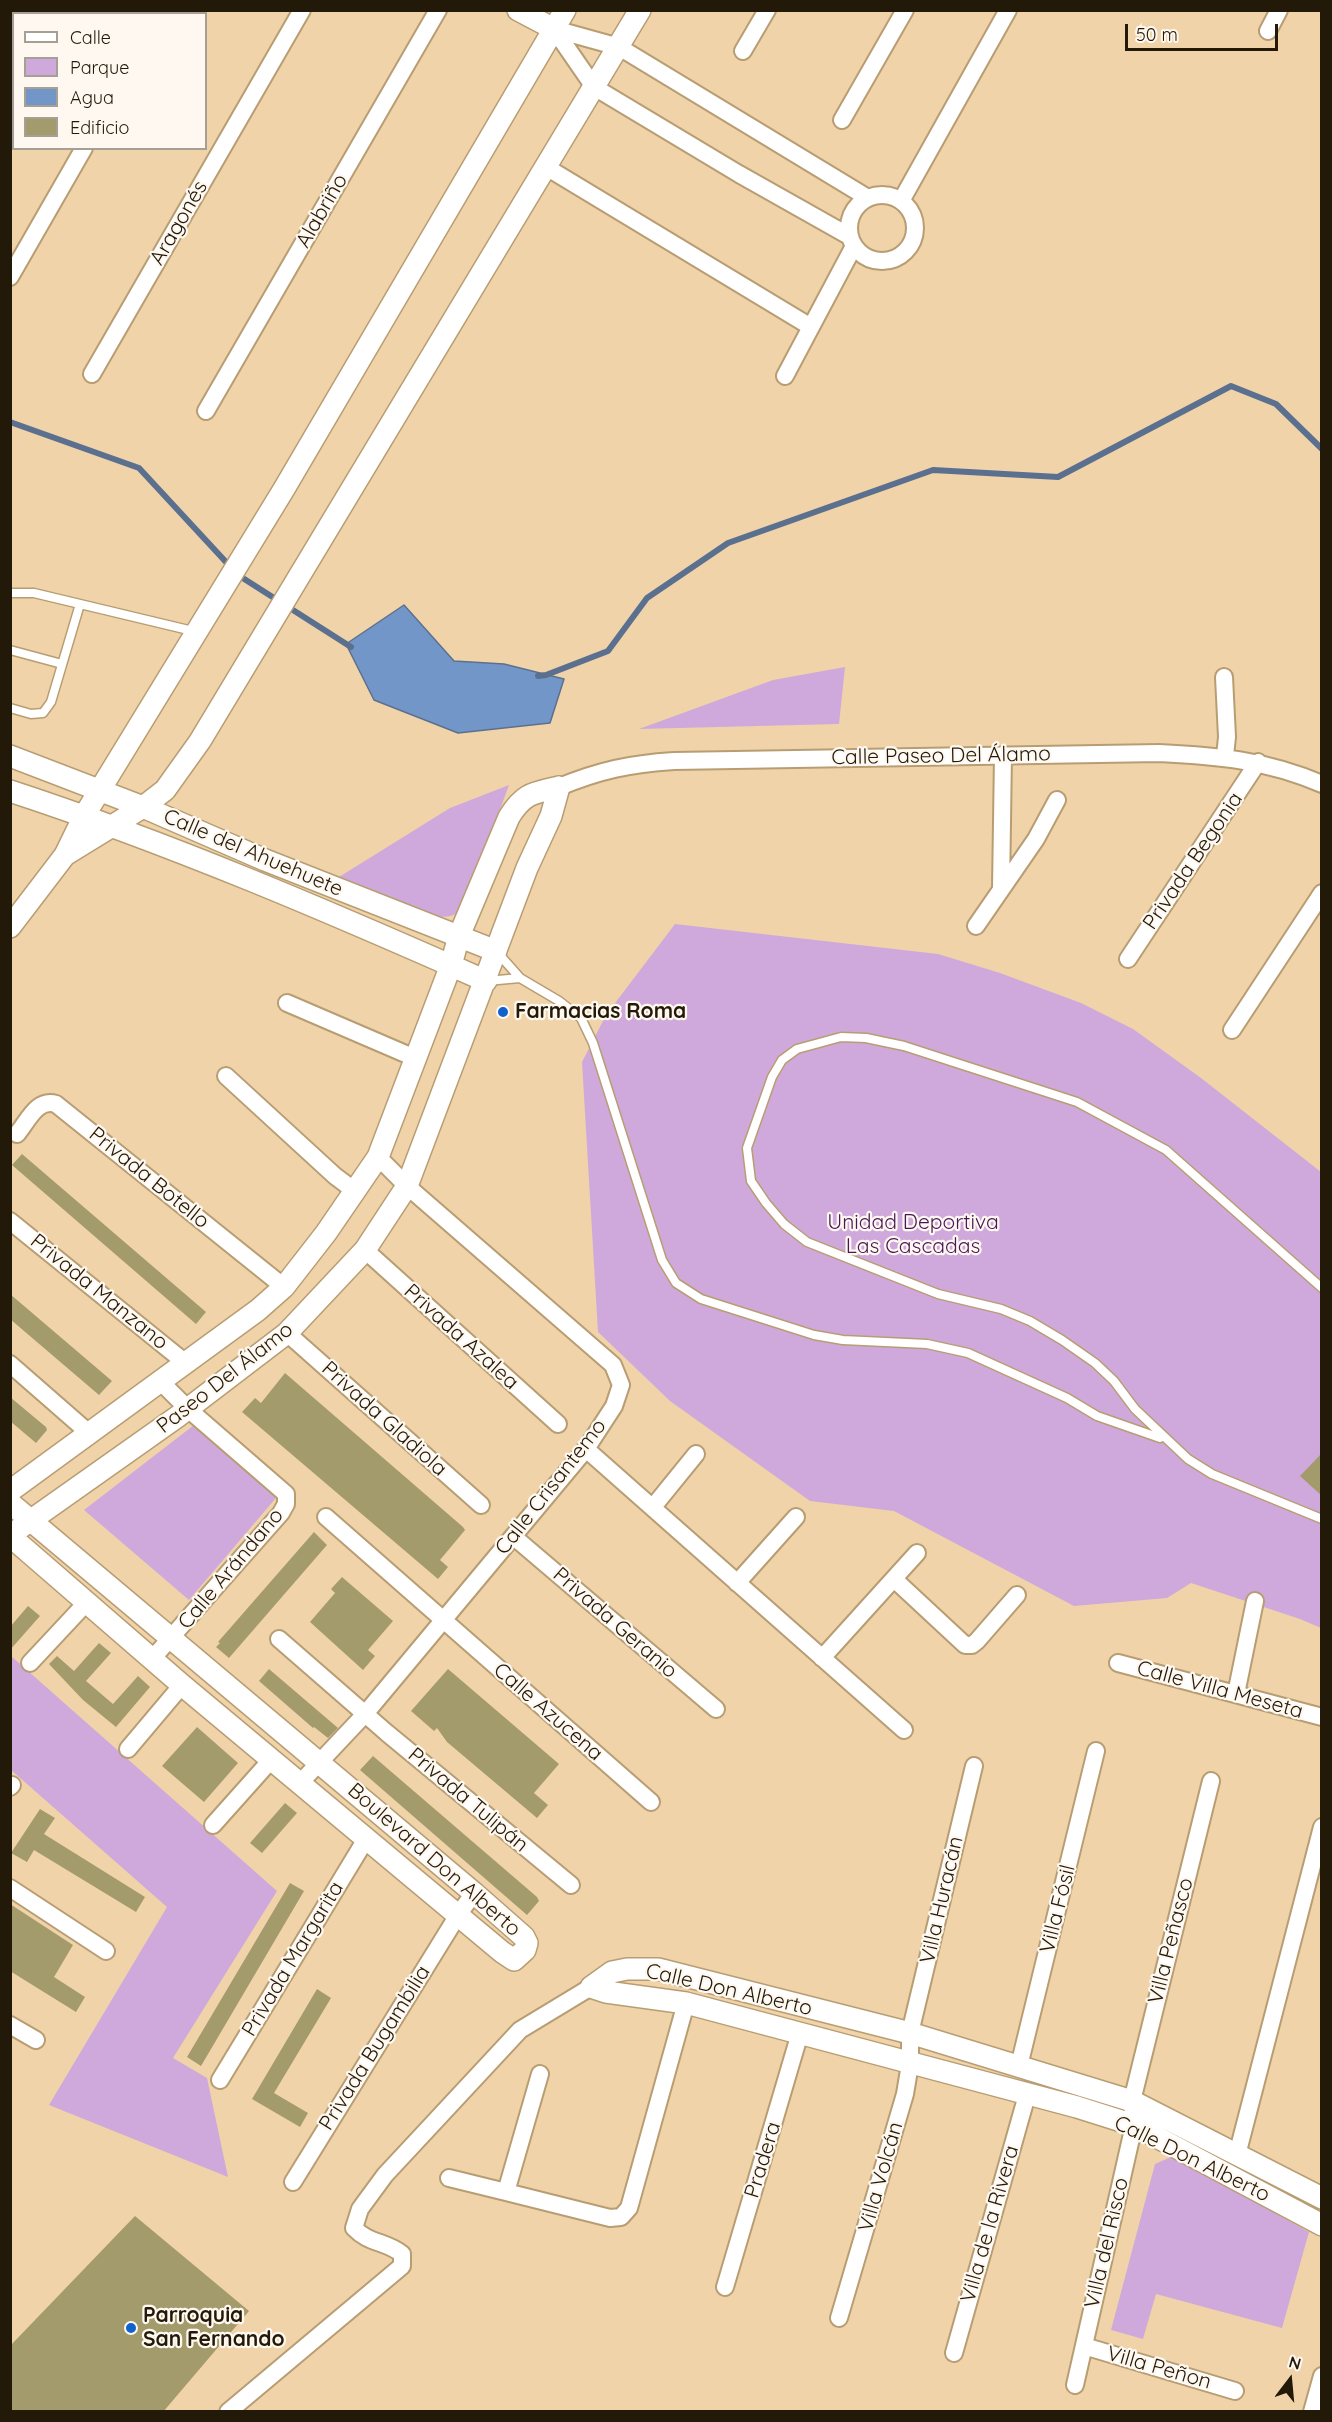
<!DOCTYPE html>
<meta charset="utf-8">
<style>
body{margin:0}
#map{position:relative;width:1332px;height:2422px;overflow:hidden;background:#f0d3a9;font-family:Quicksand,sans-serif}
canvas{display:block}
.frame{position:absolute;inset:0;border:12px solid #231908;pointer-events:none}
.legend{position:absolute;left:12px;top:12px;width:195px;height:138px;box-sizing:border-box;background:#fef8f0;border:2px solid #a69f93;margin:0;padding:8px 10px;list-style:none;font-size:18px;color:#231908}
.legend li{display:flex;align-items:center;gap:12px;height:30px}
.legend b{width:30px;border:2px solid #a69f93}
.north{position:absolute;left:1260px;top:2350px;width:60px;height:60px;-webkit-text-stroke:4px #fef8f0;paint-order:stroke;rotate:16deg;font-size:16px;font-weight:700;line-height:24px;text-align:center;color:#231908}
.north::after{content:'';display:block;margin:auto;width:21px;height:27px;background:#231908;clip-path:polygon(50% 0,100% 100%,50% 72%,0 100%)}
.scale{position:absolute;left:1125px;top:24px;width:153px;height:27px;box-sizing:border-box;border:3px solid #231908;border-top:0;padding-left:8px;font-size:18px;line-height:21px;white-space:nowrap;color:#231908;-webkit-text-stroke:4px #fef8f0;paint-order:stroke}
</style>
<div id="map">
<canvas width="1332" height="2422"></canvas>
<div class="frame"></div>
<ul class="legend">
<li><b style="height:8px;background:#fff"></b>Calle</li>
<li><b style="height:16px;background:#cfa9db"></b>Parque</li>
<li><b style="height:16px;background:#7396c9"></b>Agua</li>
<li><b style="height:16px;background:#a49b6c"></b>Edificio</li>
</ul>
<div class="north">N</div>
<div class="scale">50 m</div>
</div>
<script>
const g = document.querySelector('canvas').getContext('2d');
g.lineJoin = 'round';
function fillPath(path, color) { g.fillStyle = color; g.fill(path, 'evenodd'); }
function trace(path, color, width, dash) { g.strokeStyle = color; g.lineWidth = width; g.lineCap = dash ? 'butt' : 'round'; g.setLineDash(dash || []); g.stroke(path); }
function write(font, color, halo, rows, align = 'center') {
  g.font = font + ' Quicksand,sans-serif'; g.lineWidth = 4.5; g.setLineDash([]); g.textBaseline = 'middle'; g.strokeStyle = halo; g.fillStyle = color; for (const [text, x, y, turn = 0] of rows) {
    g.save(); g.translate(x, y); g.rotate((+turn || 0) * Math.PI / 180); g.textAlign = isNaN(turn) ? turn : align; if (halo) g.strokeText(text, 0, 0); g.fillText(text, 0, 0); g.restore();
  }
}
const green = new Path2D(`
 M845 667 839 724 639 729 773 680Z
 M509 785 463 910C451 918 443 918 429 915L339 877 450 808Z
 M675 924 938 954 1000 973 1081 1003 1133 1029 1201 1078 1321 1172V1628L1300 1619 1191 1583 1167 1598 1074 1606 894 1511 810 1501 670 1401 598 1332 582 1062 606 1015Z
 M207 1415 287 1485 189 1600 84 1510Z
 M11 1656 277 1891 173 2058 207 2078 228 2177 49 2105 167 1907 11 1770Z
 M1173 2156 1309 2232 1282 2328 1156 2294 1143 2339 1111 2330 1155 2164Z`);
const water = new Path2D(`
 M404 605 454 661 504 664 564 679 550 723 458 733 374 700 346 644Z`);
const stream = new Path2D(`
 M10 422 139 468 238 575 351 647
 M538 676 546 675 608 651 647 598 728 543 933 470 1058 477 1231 386 1276 404 1322 449`);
const building = new Path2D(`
 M22 1154 206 1312 196 1324 12 1165Z
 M10 1294 112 1381 99 1395 10 1319Z
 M285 1373 463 1527 465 1530 440 1560 448 1567 438 1579 242 1412 255 1398 261 1403Z
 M10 1397 46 1427 47 1430 36 1443 10 1421Z
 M1322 1453V1496L1300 1476Z
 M314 1532 327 1545 229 1658 216 1647 220 1643 218 1642Z
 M342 1577 393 1621 368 1650 375 1656 363 1670 310 1622 335 1593 331 1589Z
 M28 1606 40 1616 10 1650V1627Z
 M99 1643 111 1653 86 1681 113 1704 138 1676 150 1687 116 1727 83 1700 49 1664 57 1656 74 1671Z
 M269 1669 338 1728 328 1738 314 1727 313 1728 259 1681Z
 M448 1669 559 1764 534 1793 548 1805 537 1818 447 1742 437 1728 434 1731 411 1711Z
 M197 1727 238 1763 204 1802 162 1766Z
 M373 1756 537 1897 539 1901 527 1915 360 1770Z
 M285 1803 297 1813 262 1853 250 1843Z
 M40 1809 55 1818 44 1834 145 1897 136 1912 34 1850 27 1862 11 1853Z
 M290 1883 304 1891 201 2066 187 2057Z
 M10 1904 73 1945 54 1977 85 1997 76 2012 10 1971Z
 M317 1989 331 1998 274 2093 308 2113 300 2127 252 2099Z
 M135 2216 249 2311 163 2412H10V2346Z`);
const service = new Path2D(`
 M10 593H34L197 632
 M10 650 62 664
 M10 708 31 714 43 713 51 702 80 604
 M497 952 520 978 559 1001 581 1018 593 1043 662 1260 676 1283 701 1299 814 1335 843 1340 927 1344 968 1353 1067 1398 1097 1416 1160 1438
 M487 981 520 978
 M1322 1288 1166 1150 1077 1102 904 1046 866 1038 841 1037 797 1049 782 1060 772 1077 747 1148 751 1181 766 1203 784 1224 807 1242 938 1294 1001 1309 1030 1321 1062 1340 1095 1363 1114 1381 1135 1409 1188 1459 1212 1474 1322 1519`);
const minor = new Path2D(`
 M161 14 163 10
 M554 29 594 87 739 174 849 236
 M554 29 619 47 868 198
 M1268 31 1279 10
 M743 51 767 10
 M842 120 905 10
 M546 167 811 327
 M849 228a33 33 0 1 1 66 0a33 33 0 1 1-66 0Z
 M901 201 1008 10
 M10 277 84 148
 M92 374 302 10
 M785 376 854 246
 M206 411 438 10
 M1224 677 1227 737 1225 756
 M559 787C601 770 629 764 674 761L1159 753C1218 756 1266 760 1322 784
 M1001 889 1003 755
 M976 926 1036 839 1057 800
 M1128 959 1258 762
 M287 1003 415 1058
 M1232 1030 1322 893
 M226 1076 335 1176 355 1191
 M17 1134C28 1121 37 1098 56 1104L284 1287
 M10 1221 187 1364
 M365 1250 558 1424
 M287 1333 481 1505
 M10 1364 89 1433
 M586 1449 904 1730
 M653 1507 696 1454
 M326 1517 651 1802
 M514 1537 716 1709
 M894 1579 965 1645H972L977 1641 1017 1595
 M737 1583 796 1517
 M279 1639 387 1733 571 1885
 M822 1658 917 1553
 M152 1659 281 1513 286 1504V1494L188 1409 161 1382
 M30 1663 87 1602
 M1118 1663 1322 1717
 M1236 1694 1255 1601
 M128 1749 182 1685
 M300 1783 365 1714 586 1449 614 1406 621 1385 613 1365 407 1186 378 1157
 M10 1787 12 1785
 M213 1825 271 1760
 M10 1888 106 1951
 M10 2025 36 2040
 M1019 2066 1096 1751
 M540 2074 506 2192 610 2218 621 2217 629 2208 686 2003
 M220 2080 366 1839
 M1237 2155 1322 1827
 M449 2178 506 2192
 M293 2182 458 1915 474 1893
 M725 2287 800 2033
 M839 2318 905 2094 910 2064V2033L974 1766
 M1084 2346 1235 2391
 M954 2353 1027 2095
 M1075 2385 1134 2125 1132 2101 1211 1781
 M228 2412 402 2266V2254C386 2241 369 2244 354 2228L360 2209 385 2175 520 2030 591 1987
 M1312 2412 1322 2376`);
const tertiary = new Path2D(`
 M518 10 554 29
 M10 756 143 807 265 860 496 951
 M10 791C172 844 330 912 486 981
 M65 855 143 807 165 790 200 741 640 10
 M10 927 65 855 84 816 284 489 565 10
 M10 1491 258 1310 284 1287 326 1233 378 1157 451 965 459 936 509 817C524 793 533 793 559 787
 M10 1503 474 1893 524 1937 527 1943 525 1950 514 1960 502 1952 182 1685 10 1536
 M20 1528 177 1417 287 1333 365 1250 407 1186 527 868 551 816 559 787
 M1322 2198 1132 2101 910 2033 658 1969H627L612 1972 591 1987 606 1992 686 2003 1077 2107 1134 2125 1322 2225`);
const markers = [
 [503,1012,6,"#1062cc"],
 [131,2328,6,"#1062cc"]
];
const streetNames = [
 ["Alabriño",322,211,-60],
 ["Aragonés",179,223,-60],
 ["Calle Paseo Del Álamo",941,756,-1],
 ["Calle del Ahuehuete",253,853,23],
 ["Privada Begonia",1193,861,-56],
 ["Privada Botello",149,1178,39],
 ["Privada Manzano",99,1292,39],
 ["Privada Azalea",461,1337,42],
 ["Paseo Del Álamo",225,1378,-38],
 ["Privada Gladiola",384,1419,42],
 ["Calle Crisantemo",551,1487,-52],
 ["Calle Arándano",231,1569,-50],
 ["Privada Geranio",615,1623,41],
 ["Calle Villa Meseta",1220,1690,15],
 ["Calle Azucena",548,1712,41],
 ["Privada Tulipán",468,1800,40],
 ["Boulevard Don Alberto",434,1860,41],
 ["Villa Huracán",942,1900,-77],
 ["Villa Fósil",1058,1909,-76],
 ["Villa Peñasco",1171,1941,-76],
 ["Privada Margarita",293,1959,-59],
 ["Calle Don Alberto",729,1990,13],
 ["Privada Bugambilia",375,2048,-58],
 ["Calle Don Alberto",1192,2159,26],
 ["Pradera",763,2160,-73],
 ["Villa Volcán",881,2177,-74],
 ["Villa de la Rivera",990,2224,-74],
 ["Villa del Risco",1107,2243,-77],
 ["Villa Peñon",1159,2368,16]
];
const poiNames = [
 ["Farmacias Roma",515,1012],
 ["Parroquia",143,2316],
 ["San Fernando",143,2340]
];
const parkNames = [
 ["Unidad Deportiva",913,1223],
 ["Las Cascadas",913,1247]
];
fillPath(green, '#cfa9db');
fillPath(water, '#7396c9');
trace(water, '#5b708f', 1.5);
trace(stream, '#5b708f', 6);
fillPath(building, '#a49b6c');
trace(service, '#b89d73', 11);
trace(minor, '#b89d73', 20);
trace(tertiary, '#b89d73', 24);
trace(service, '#fff', 8);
trace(minor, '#fff', 16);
trace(tertiary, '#fff', 21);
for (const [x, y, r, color] of markers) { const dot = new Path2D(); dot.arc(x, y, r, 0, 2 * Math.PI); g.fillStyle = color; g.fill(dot); trace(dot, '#fef8f0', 2); }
write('21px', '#231908', '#fef8f0', streetNames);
write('bold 21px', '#231908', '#fef8f0', poiNames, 'left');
write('21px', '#481756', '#fef8f0', parkNames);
</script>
